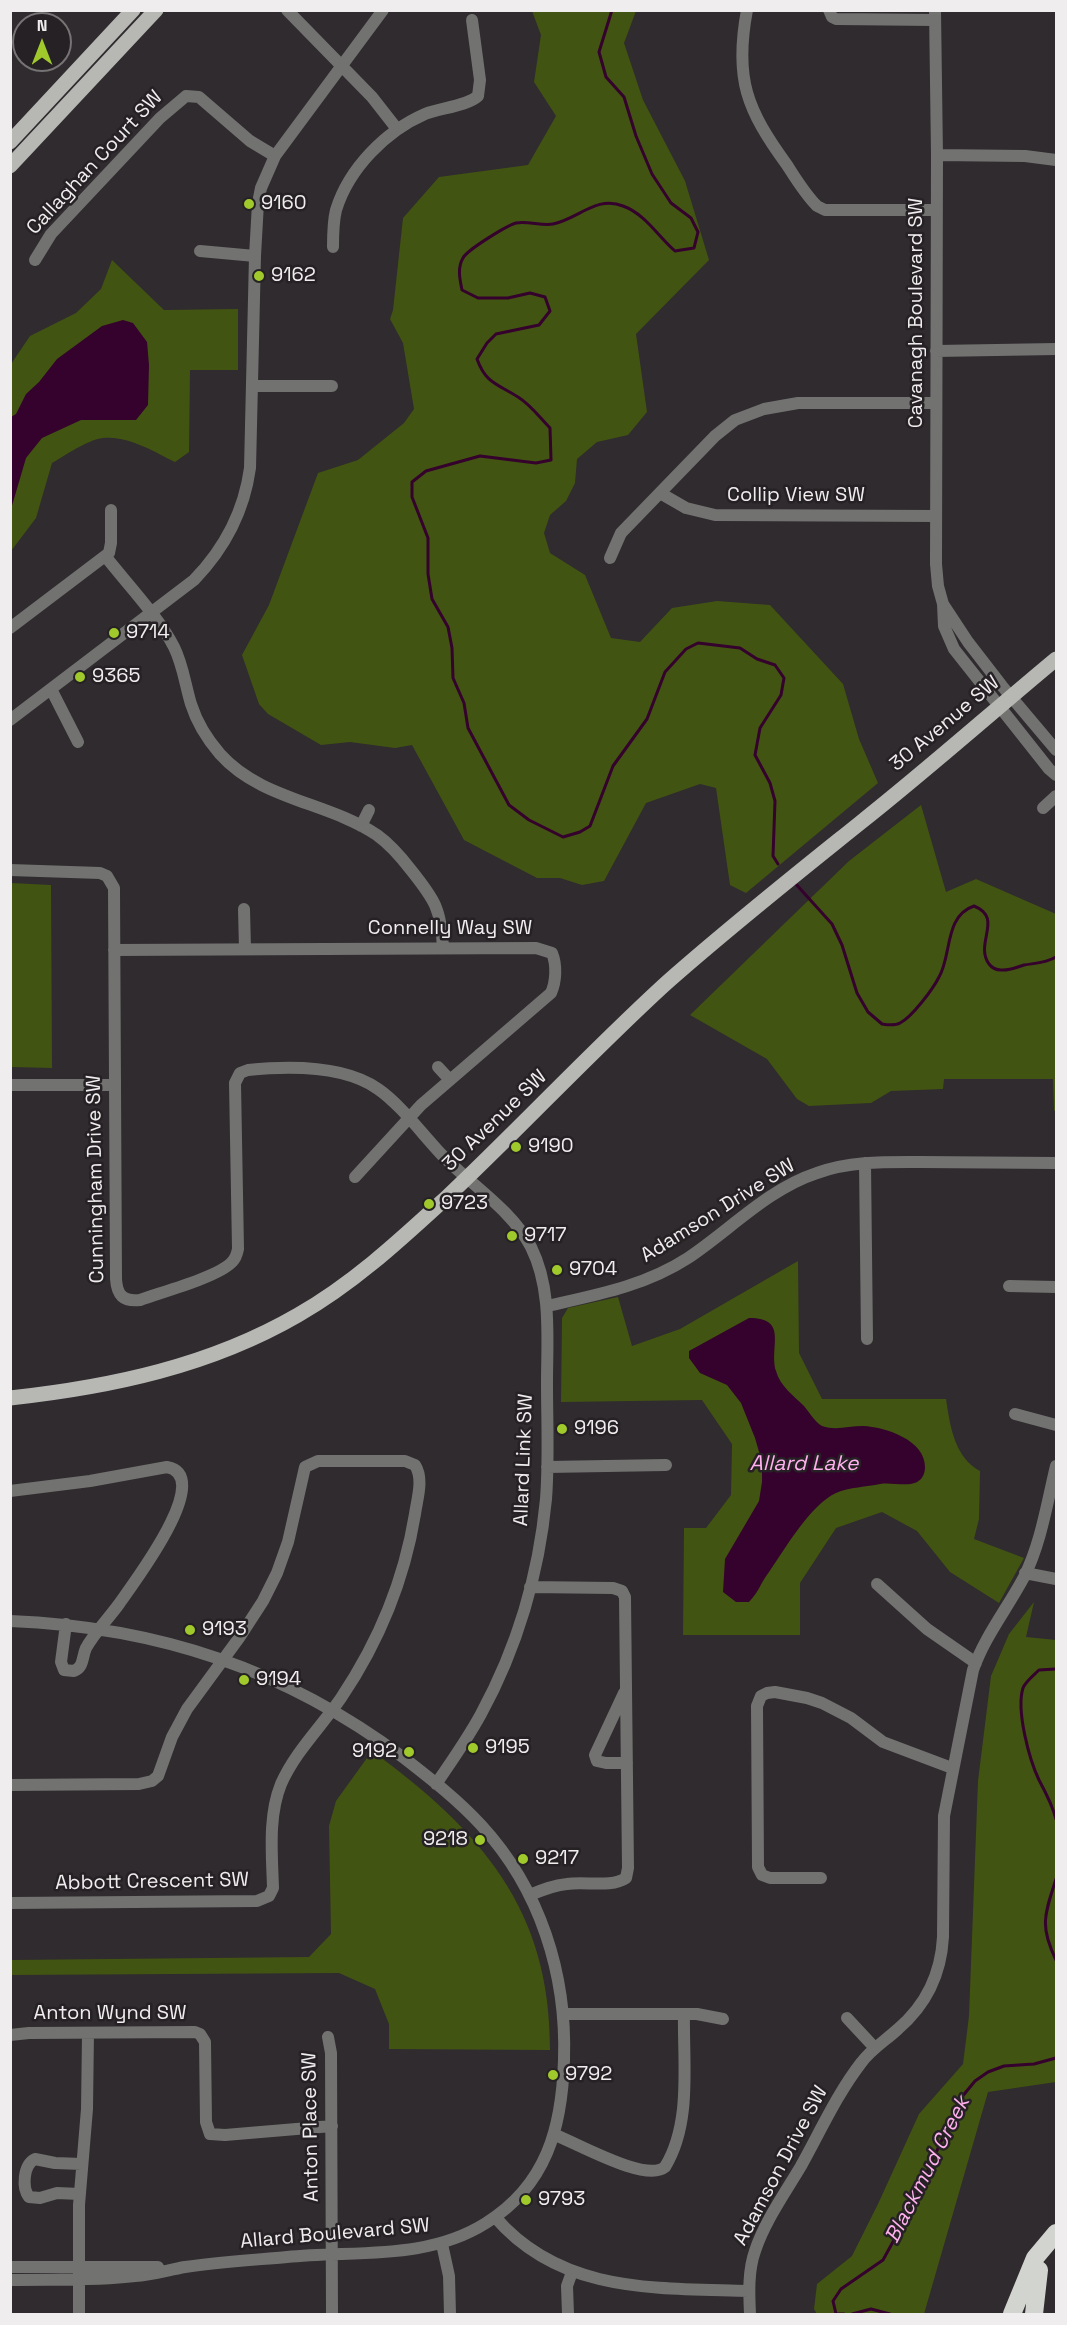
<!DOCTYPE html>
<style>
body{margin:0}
#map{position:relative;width:1067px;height:2325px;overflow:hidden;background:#2f2b2e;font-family:"Space Grotesk",sans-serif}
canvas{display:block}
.frame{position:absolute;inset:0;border:12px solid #f0edef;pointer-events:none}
.north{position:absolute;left:12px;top:12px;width:60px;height:60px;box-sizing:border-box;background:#252124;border:2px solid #767375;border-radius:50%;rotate:0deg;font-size:16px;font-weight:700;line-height:24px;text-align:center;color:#f0edef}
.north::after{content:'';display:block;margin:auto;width:21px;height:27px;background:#a0c92c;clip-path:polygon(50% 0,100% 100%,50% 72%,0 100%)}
</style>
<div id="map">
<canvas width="1067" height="2325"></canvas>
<div class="frame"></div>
<div class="north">N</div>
</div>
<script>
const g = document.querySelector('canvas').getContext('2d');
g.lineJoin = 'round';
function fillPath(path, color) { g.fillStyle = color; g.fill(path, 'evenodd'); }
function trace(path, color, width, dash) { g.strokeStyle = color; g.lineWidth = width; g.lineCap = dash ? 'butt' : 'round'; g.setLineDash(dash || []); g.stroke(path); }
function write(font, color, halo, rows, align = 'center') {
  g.font = font + ' "Space Grotesk",sans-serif'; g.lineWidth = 5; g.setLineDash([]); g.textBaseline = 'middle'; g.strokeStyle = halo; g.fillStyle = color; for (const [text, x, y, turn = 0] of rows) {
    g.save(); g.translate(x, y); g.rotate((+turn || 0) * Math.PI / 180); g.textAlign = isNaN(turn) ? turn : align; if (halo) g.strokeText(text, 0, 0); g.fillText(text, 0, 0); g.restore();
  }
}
const green = new Path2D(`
 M532 11H636L624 43 643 100 685 181 709 260 636 334 647 412 628 435 597 442 577 459 575 483 566 501 550 515 544 533 550 553 585 575 611 638 640 642 672 608 717 601 770 605 843 684 859 739 878 783 746 893 730 885 716 788 700 784 646 803 604 881 582 885 560 878H537L464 840 412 745 395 748 350 742 321 745 268 714 259 704 242 655 269 605 318 473 358 460 404 423 414 409 403 343 390 319 393 310 403 218 439 177 528 165 556 116 534 82 541 35Z
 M112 260 164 310 238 309V370H190L189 452 175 462C155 452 127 435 103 438 87 440 66 455 52 463L36 518 11 551V364L30 336 76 313 101 289Z
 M921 805 946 892 976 879 1056 914V1113L1054 1110 1053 1079H944L943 1089 891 1091 871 1103 809 1106 797 1099 767 1059 690 1015 849 861Z
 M11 883 51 885 52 1068 11 1067Z
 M798 1261 799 1353 822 1399H946C950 1425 954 1457 980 1471L979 1519 974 1539 1024 1558 999 1603 950 1572 917 1531 882 1512 836 1528 800 1583V1635H683L684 1528H706L731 1495 732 1444 702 1400 561 1402 562 1318 568 1308 618 1297 632 1346 680 1329Z
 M1034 1602 1026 1637 1056 1640V2082L988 2092 924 2314H817L814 2309 817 2284 852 2256 878 2204 919 2114 963 2064 969 2016 978 1781 991 1676 1009 1634Z
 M372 1751C480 1830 551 1909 550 2050L389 2049V2024L375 1989 339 1973 11 1975V1960L309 1957 331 1934 329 1826 336 1801Z`);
const water = new Path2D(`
 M123 320 133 323 147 342 149 365 148 405 136 420H81L42 438 26 458 11 509V417L16 414 26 394 39 382 57 359 102 326Z
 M749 1318C789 1318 769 1346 776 1371 780 1386 794 1396 804 1406 809 1412 816 1423 822 1426 836 1431 848 1426 863 1426 885 1427 926 1440 925 1468 923 1493 895 1481 880 1484 867 1487 849 1487 836 1493 810 1505 785 1549 769 1572 760 1584 760 1590 749 1602H736L723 1592 725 1559 759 1501 762 1482V1462L755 1438 741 1403 727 1385 700 1373 689 1358V1351Z`);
const stream = new Path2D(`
 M612 10 599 52 606 77 624 97 636 136 652 174 671 203 691 218 698 232 694 248 675 251C657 235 645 214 623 206 597 195 578 219 553 224 542 226 528 221 516 223 506 226 467 250 463 258 457 268 460 280 462 290L478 298H508L530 293 545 297 550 311 539 325 496 334 487 343 477 359C486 384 498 384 518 397 531 405 540 418 550 428L551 460 536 463 480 456 426 471 412 482V497L428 538V574L432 599 448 627 452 648 453 678 464 703 468 728 509 805 529 820 563 837 580 832 590 826 613 766 647 719 665 672 686 649 698 643 740 648 757 659 775 665 784 678 781 695 760 728 755 755 770 783 775 801 773 856 778 864
 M794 882 832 924 842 945 857 993 868 1012 882 1024C888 1025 895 1026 900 1023 912 1017 933 989 939 977 952 955 944 916 974 906 1004 918 974 943 989 964 992 968 996 970 1001 970 1009 971 1017 967 1024 965 1036 963 1046 963 1056 957
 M1056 1669 1039 1670C1034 1675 1025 1682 1023 1688 1016 1710 1029 1759 1039 1780 1046 1793 1052 1804 1056 1819
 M1056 1879C1045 1914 1039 1925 1056 1960
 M844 2314H836L833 2301 841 2289 883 2260 906 2218 961 2098 975 2081 988 2072 1004 2066 1034 2064 1056 2058
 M852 2314 871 2309 890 2314`);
const minor = new Path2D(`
 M287 10 372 97 397 129
 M747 10C734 79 747 110 787 165 796 179 805 194 817 206L825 210H937
 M829 10 832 17 836 19 934 20
 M935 10 937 155 936 564 938 586 943 604 944 626 954 649 1049 769 1056 775
 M937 155 1025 156 1056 160
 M333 247C333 235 333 222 336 210 349 168 386 131 425 114 440 108 467 106 478 96L480 80 472 20
 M200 251 255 256
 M35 260 51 234 160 118 186 96 199 97 250 141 275 156
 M936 351 1056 349
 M252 386H332
 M660 493 686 508 715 515 936 516
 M106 557C128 585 158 616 174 647 183 665 185 684 191 704 197 723 207 739 220 754 261 800 328 802 377 835 391 845 401 857 411 870 435 900 441 909 443 948
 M610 558 621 533 715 436 735 420 764 409 798 403H936
 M943 604 968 642 1002 686 1056 750
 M10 628 109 553 111 543V510
 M51 689 78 742
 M10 720 194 580C225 548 244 512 250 468L255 256 258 203 261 188 275 156 383 10
 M1043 808 1056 796
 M361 826 369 810
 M10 870 100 873 107 876 114 888 116 1279C117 1295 123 1302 140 1300 162 1292 218 1277 232 1262 236 1258 237 1254 238 1249L235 1083 240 1073 248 1070C288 1066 344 1065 378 1089 400 1104 423 1135 442 1155 471 1185 512 1210 531 1247 552 1289 547 1338 547 1383 547 1422 549 1461 546 1499 539 1573 517 1648 481 1714 468 1738 452 1761 436 1784
 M244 909 245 949
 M114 950 536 948 552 953C557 965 556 982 551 993L421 1105 355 1177
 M438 1067 450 1080
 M10 1085H114
 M865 1163 867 1339
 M1009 1286 1056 1287
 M547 1306C596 1295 645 1286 688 1258 730 1230 768 1189 817 1173 850 1161 885 1162 920 1162 966 1162 1011 1163 1056 1163
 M1015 1414 1056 1425
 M547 1467 666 1465
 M10 1491 90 1481 167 1467C216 1476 132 1585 119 1604 109 1618 94 1633 86 1648 82 1657 84 1667 74 1671L64 1670 61 1662 66 1624
 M1025 1573 1056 1579
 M877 1584 927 1629 976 1663
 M10 1621C158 1627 285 1669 404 1758 431 1779 458 1800 481 1825 540 1889 567 1974 564 2060 562 2127 547 2185 486 2223 426 2261 354 2250 287 2257 253 2260 219 2262 185 2267 168 2270 152 2275 135 2276 94 2281 52 2279 10 2280
 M624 1693 595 1755 597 1761 606 1763H627
 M10 1785 139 1784 152 1781 158 1776 172 1737 187 1709 239 1638 263 1601 277 1573 288 1542 305 1467 318 1461H405L415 1465C424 1479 417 1499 415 1514 404 1581 378 1643 341 1698 321 1727 295 1752 281 1784 268 1816 272 1854 273 1888L269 1896 257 1901 10 1903
 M821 1878H770L762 1875 758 1867 757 1706 761 1696 767 1693 775 1692 807 1698 822 1703 851 1718 883 1742 952 1768
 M530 1895C542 1890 554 1885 567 1884 585 1881 611 1888 626 1878L628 1868 625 1597 622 1591 613 1588 530 1587
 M564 2014H697L723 2019
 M847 2018 874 2047
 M10 2035 29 2033 195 2032 200 2034 205 2042 206 2122 210 2134 225 2135 332 2126
 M328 2037 331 2053 332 2314
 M555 2135C577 2143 646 2183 665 2167 692 2123 683 2063 684 2014
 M80 2194 57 2193 40 2198 29 2197C22 2188 23 2165 35 2159L55 2163 82 2164
 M495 2217C561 2294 656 2288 749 2291
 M442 2244 449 2276 450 2314
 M10 2267H158
 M79 2314V2205L87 2109 88 2033
 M568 2314 567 2286 572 2272
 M750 2314C749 2293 748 2271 755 2251 765 2221 785 2193 801 2166 820 2132 837 2094 861 2063 871 2049 885 2041 898 2029 926 2005 941 1974 943 1937L944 1816 973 1670C985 1636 1007 1609 1024 1577 1041 1543 1047 1503 1056 1466`);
const major = new Path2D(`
 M10 142 133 10
 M10 166 156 10
 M10 1398C111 1387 210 1366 298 1315 354 1283 400 1240 447 1197 520 1128 589 1054 663 986 727 929 794 876 860 823 927 770 991 713 1056 659`);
const highway = new Path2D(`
 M1012 2314 1035 2258 1056 2233
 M1034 2314 1039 2270`);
const markers = [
 [249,204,6,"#a0c92c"],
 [259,276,6,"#a0c92c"],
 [114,633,6,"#a0c92c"],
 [80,677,6,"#a0c92c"],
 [516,1147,6,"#a0c92c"],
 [429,1204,6,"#a0c92c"],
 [512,1236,6,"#a0c92c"],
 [557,1270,6,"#a0c92c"],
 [562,1429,6,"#a0c92c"],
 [190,1630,6,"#a0c92c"],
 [244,1680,6,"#a0c92c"],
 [473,1748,6,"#a0c92c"],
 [409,1752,6,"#a0c92c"],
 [480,1840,6,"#a0c92c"],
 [523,1859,6,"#a0c92c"],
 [553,2075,6,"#a0c92c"],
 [526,2200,6,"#a0c92c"]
];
const streetNames = [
 ["Callaghan Court SW",95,163,-47],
 ["Cavanagh Boulevard SW",917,313,-90],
 ["Collip View SW",796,496],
 ["30 Avenue SW",945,724,-40],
 ["Connelly Way SW",450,929],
 ["30 Avenue SW",495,1121,-44],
 ["Cunningham Drive SW",96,1179,-91],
 ["Adamson Drive SW",718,1211,-32],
 ["Allard Link SW",524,1460,-88],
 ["Abbott Crescent SW",152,1882,-1],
 ["Anton Wynd SW",110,2014],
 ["Anton Place SW",311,2127,-91],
 ["Adamson Drive SW",781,2166,-62],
 ["Allard Boulevard SW",335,2234,-5]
];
const poiNames = [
 ["9160",261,204],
 ["9162",271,276],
 ["9714",126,633],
 ["9365",92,677],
 ["9190",528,1147],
 ["9723",441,1204],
 ["9717",524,1236],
 ["9704",569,1270],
 ["9196",574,1429],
 ["9193",202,1630],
 ["9194",256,1680],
 ["9195",485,1748],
 ["9192",397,1752,"right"],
 ["9218",468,1840,"right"],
 ["9217",535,1859],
 ["9792",565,2075],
 ["9793",538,2200]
];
const waterNames = [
 ["Allard Lake",804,1464],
 ["Blackmud Creek",928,2170,-63]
];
fillPath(green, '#425412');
fillPath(water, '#34022c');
trace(stream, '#34022c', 3);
trace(minor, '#727270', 12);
trace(major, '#b7b8b4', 15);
trace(highway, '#d2d4cf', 18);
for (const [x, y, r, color] of markers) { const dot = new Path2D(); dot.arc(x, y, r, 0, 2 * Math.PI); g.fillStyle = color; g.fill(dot); trace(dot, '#252124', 2); }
write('20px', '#f0edef', '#252124', streetNames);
write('20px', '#f0edef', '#252124', poiNames, 'left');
write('italic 21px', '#ffb0ed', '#252124', waterNames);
</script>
